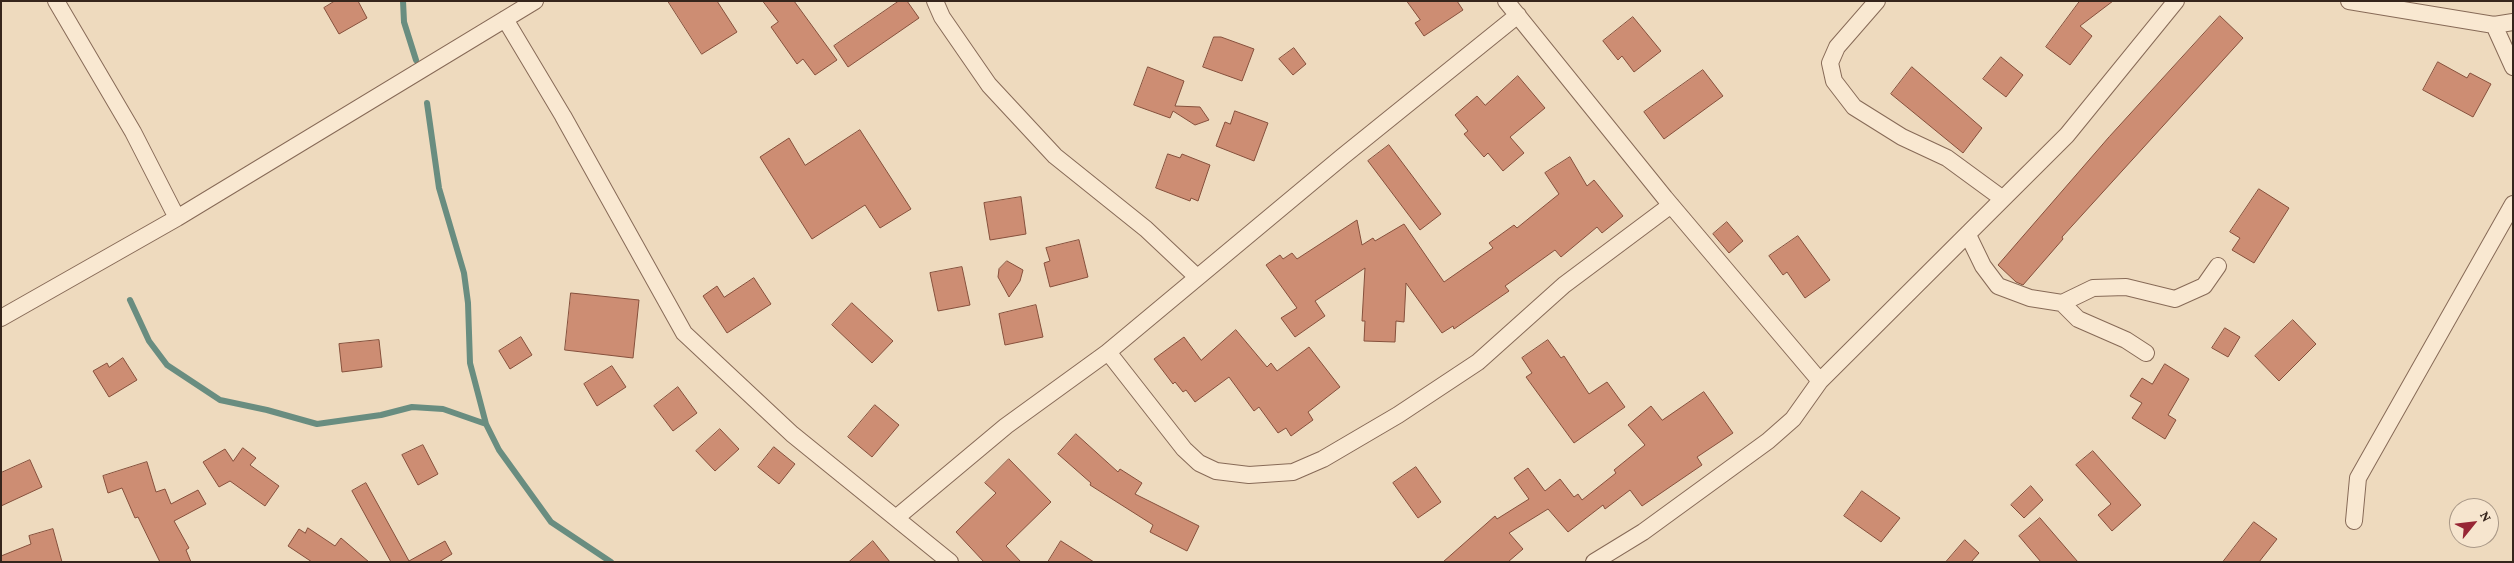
<!DOCTYPE html>
<style>
body{margin:0}
#map{position:relative;width:2514px;height:563px;overflow:hidden;background:#eedabe;font-family:"Crimson Pro",serif}
canvas{display:block}
.frame{position:absolute;inset:0;border:2px solid #36251c;pointer-events:none}
.north{position:absolute;left:2449px;top:498px;width:50px;height:50px;box-sizing:border-box;background:#f6e5ce;border:1px solid #a99887;border-radius:50%;rotate:61deg;font-size:14px;font-weight:700;line-height:20px;text-align:center;color:#36251c}
.north::after{content:'';display:block;margin:auto;width:18px;height:22px;background:#972635;clip-path:polygon(50% 0,100% 100%,50% 72%,0 100%)}
</style>
<div id="map">
<canvas width="2514" height="563"></canvas>
<div class="frame"></div>
<div class="north">N</div>
</div>
<script>
const g = document.querySelector('canvas').getContext('2d');
g.lineJoin = 'round';
function trace(path, color, width, dash) { g.strokeStyle = color; g.lineWidth = width; g.lineCap = dash ? 'butt' : 'round'; g.setLineDash(dash || []); g.stroke(path); }
function fillPath(path, color) { g.fillStyle = color; g.fill(path, 'evenodd'); }
const stream = new Path2D(`
 M403 1 404 22 416 60
 M427 103 439 188 464 273 468 303 470 363 486 424 499 450 551 522 611 562
 M130 300 149 341 167 365 220 400 267 410 317 424 381 415 412 407 443 409 486 424`);
const building = new Path2D(`
 M335 1H358L367 18 339 34 324 8Z
 M668 1H717L737 32 702 54Z
 M763 1H794L837 60 815 75 803 59 797 64 771 27 778 22Z
 M899 1H907L919 18 848 67 834 46Z
 M1407 1H1457L1463 10 1424 36 1415 23 1420 20Z
 M2080 1H2113L2080 26 2092 36 2070 65 2046 47Z
 M2220 16 2243 38 2062 237 2063 239 2023 285 2016 282 1998 265 2109 137Z
 M1633 17 1661 51 1634 72 1622 56 1618 60 1603 41Z
 M1214 37H1221L1254 49 1242 81 1203 67Z
 M1294 48 1306 64 1293 75 1279 59Z
 M2001 57 2023 75 2006 97 1983 79Z
 M2438 62 2467 78 2470 73 2491 84 2473 117 2423 90Z
 M1148 67 1184 81 1175 106 1200 107 1209 120 1195 125 1173 111 1170 118 1134 105Z
 M1912 67 1982 128 1963 153 1891 94Z
 M1703 70 1723 96 1664 139 1644 112Z
 M1518 76 1545 108 1510 137 1524 153 1503 171 1488 153 1484 157 1464 134 1468 131 1455 115 1477 96 1485 105Z
 M1235 111 1268 123 1254 161 1216 146 1225 122 1230 124Z
 M860 130 911 209 880 228 865 205 812 239 760 157 789 138 805 165Z
 M1389 145 1441 214 1420 230 1368 161Z
 M1168 154 1180 158 1182 154 1210 165 1198 201 1191 198 1190 201 1156 188Z
 M1570 157 1587 186 1594 180 1623 216 1602 233 1597 227 1561 257 1555 250 1505 286 1509 291 1454 329 1453 326 1442 333 1406 283 1404 322 1396 321 1395 342 1364 341 1365 321H1362L1365 268 1315 301 1325 316 1295 337 1281 318 1297 308 1266 265 1280 255 1283 259 1292 253 1297 259 1357 220 1362 245 1373 238 1375 241 1404 224 1444 282 1493 248 1489 243 1514 225 1517 228 1559 194 1545 173Z
 M2259 189 2289 208 2254 263 2232 250 2240 238 2230 232Z
 M1021 197 1026 234 990 240 984 203Z
 M1727 222 1743 241 1729 253 1713 234Z
 M1798 236 1830 280 1805 298 1787 272 1783 275 1769 256Z
 M1079 240 1088 277 1050 287 1044 263 1050 261 1046 248Z
 M1007 261 1023 270 1020 281 1009 297 998 277 999 269Z
 M962 267 970 305 938 311 930 273Z
 M754 278 771 304 727 333 703 296 717 286 724 297Z
 M571 293 639 300 633 358 565 350Z
 M852 303 893 341 872 363 832 325Z
 M1036 305 1043 337 1005 345 999 314Z
 M2293 320 2316 344 2279 381 2255 356Z
 M2225 328 2240 337 2228 357 2212 348Z
 M1236 330 1267 367 1271 363 1277 371 1309 347 1340 387 1308 412 1313 420 1291 436 1286 428 1278 433 1259 407 1254 411 1229 377 1195 402 1186 390 1183 392 1175 382 1173 384 1154 359 1184 337 1201 360Z
 M521 337 532 355 510 369 499 351Z
 M379 340 382 367 342 372 339 344Z
 M1548 340 1561 358 1564 356 1589 394 1607 382 1625 407 1574 443 1526 377 1532 373 1522 358Z
 M123 358 137 380 109 397 93 371 107 363 109 367Z
 M2165 364 2189 379 2168 415 2176 420 2165 439 2132 418 2142 403 2130 396 2142 378 2152 384Z
 M612 366 626 387 597 406 584 384Z
 M678 387 697 413 673 431 654 406Z
 M1704 392 1733 433 1697 457 1702 465 1642 506 1630 490 1605 509 1603 505 1568 532 1548 509 1509 533 1523 549 1508 562H1443L1495 516 1497 519 1529 499 1514 478 1528 468 1545 491 1560 479 1574 497 1578 494 1582 500 1616 473 1614 470 1645 445 1628 425 1651 406 1662 420Z
 M875 405 899 425 872 457 848 437Z
 M720 429 739 449 715 471 696 451Z
 M1076 434 1118 472 1120 469 1142 483 1135 494 1199 526 1187 551 1150 532 1153 525 1150 523 1090 485 1091 483 1058 454Z
 M423 445 438 474 418 485 402 455Z
 M774 447 795 464 779 484 758 467Z
 M243 448 256 458 250 465 279 486 265 506 230 481 219 487 203 462 225 449 233 461Z
 M2093 451 2141 505 2112 531 2098 515 2111 504 2076 465Z
 M1009 459 1051 502 1006 546 1021 562H984L956 532 996 493 985 483Z
 M30 460 42 487 1 506V473Z
 M147 462 156 492 165 489 171 504 198 490 206 504 174 521 189 548 186 550 191 562H160L138 517 135 518 122 488 108 493 103 476Z
 M1416 467 1441 502 1418 518 1393 483Z
 M366 483 409 561 445 541 452 554 439 562H391L352 491Z
 M2031 486 2043 500 2024 518 2011 505Z
 M1862 491 1900 518 1881 542 1844 516Z
 M2040 518 2078 562H2041L2019 536Z
 M2254 522 2277 539 2259 562H2223Z
 M308 528 335 546 341 538 369 562H312L288 546 299 529 305 533Z
 M53 529 62 562H1V556L31 544 29 536Z
 M1965 540 1979 553 1971 562H1946Z
 M873 541 890 562H849Z
 M1061 541 1094 562H1048Z`);
const street = new Path2D(`
 M56 1 133 132 177 218
 M935 1 942 17 989 85 1055 156 1146 229 1197 277
 M1506 1 1665 198 1820 381 1793 419 1768 441 1643 532 1594 562
 M1877 1 1837 47 1830 63 1834 81 1854 107 1902 137 1947 158 2003 199
 M2349 1 2494 25 2513 22
 M505 19 563 116 684 333 792 434 950 562
 M2494 25 2513 67
 M1968 235 1983 266 1998 286 2030 298 2062 303 2078 319 2126 340 2146 353
 M2062 303 2093 288 2126 287 2175 299 2204 286 2218 266
 M1 318 177 218 535 1
 M1108 352 1184 449 1199 463 1216 471 1249 475 1293 472 1323 459 1398 415 1478 362 1564 285 1671 205
 M1820 381 2067 135 2176 1
 M896 518 1006 426 1108 352 1342 157 1518 15
 M2354 521 2358 478 2513 204`);
trace(stream, '#698d80', 6);
fillPath(building, '#cd8d73');
trace(building, '#86503c', 1);
trace(street, '#876a57', 18);
trace(street, '#f9e8d1', 16);
</script>
